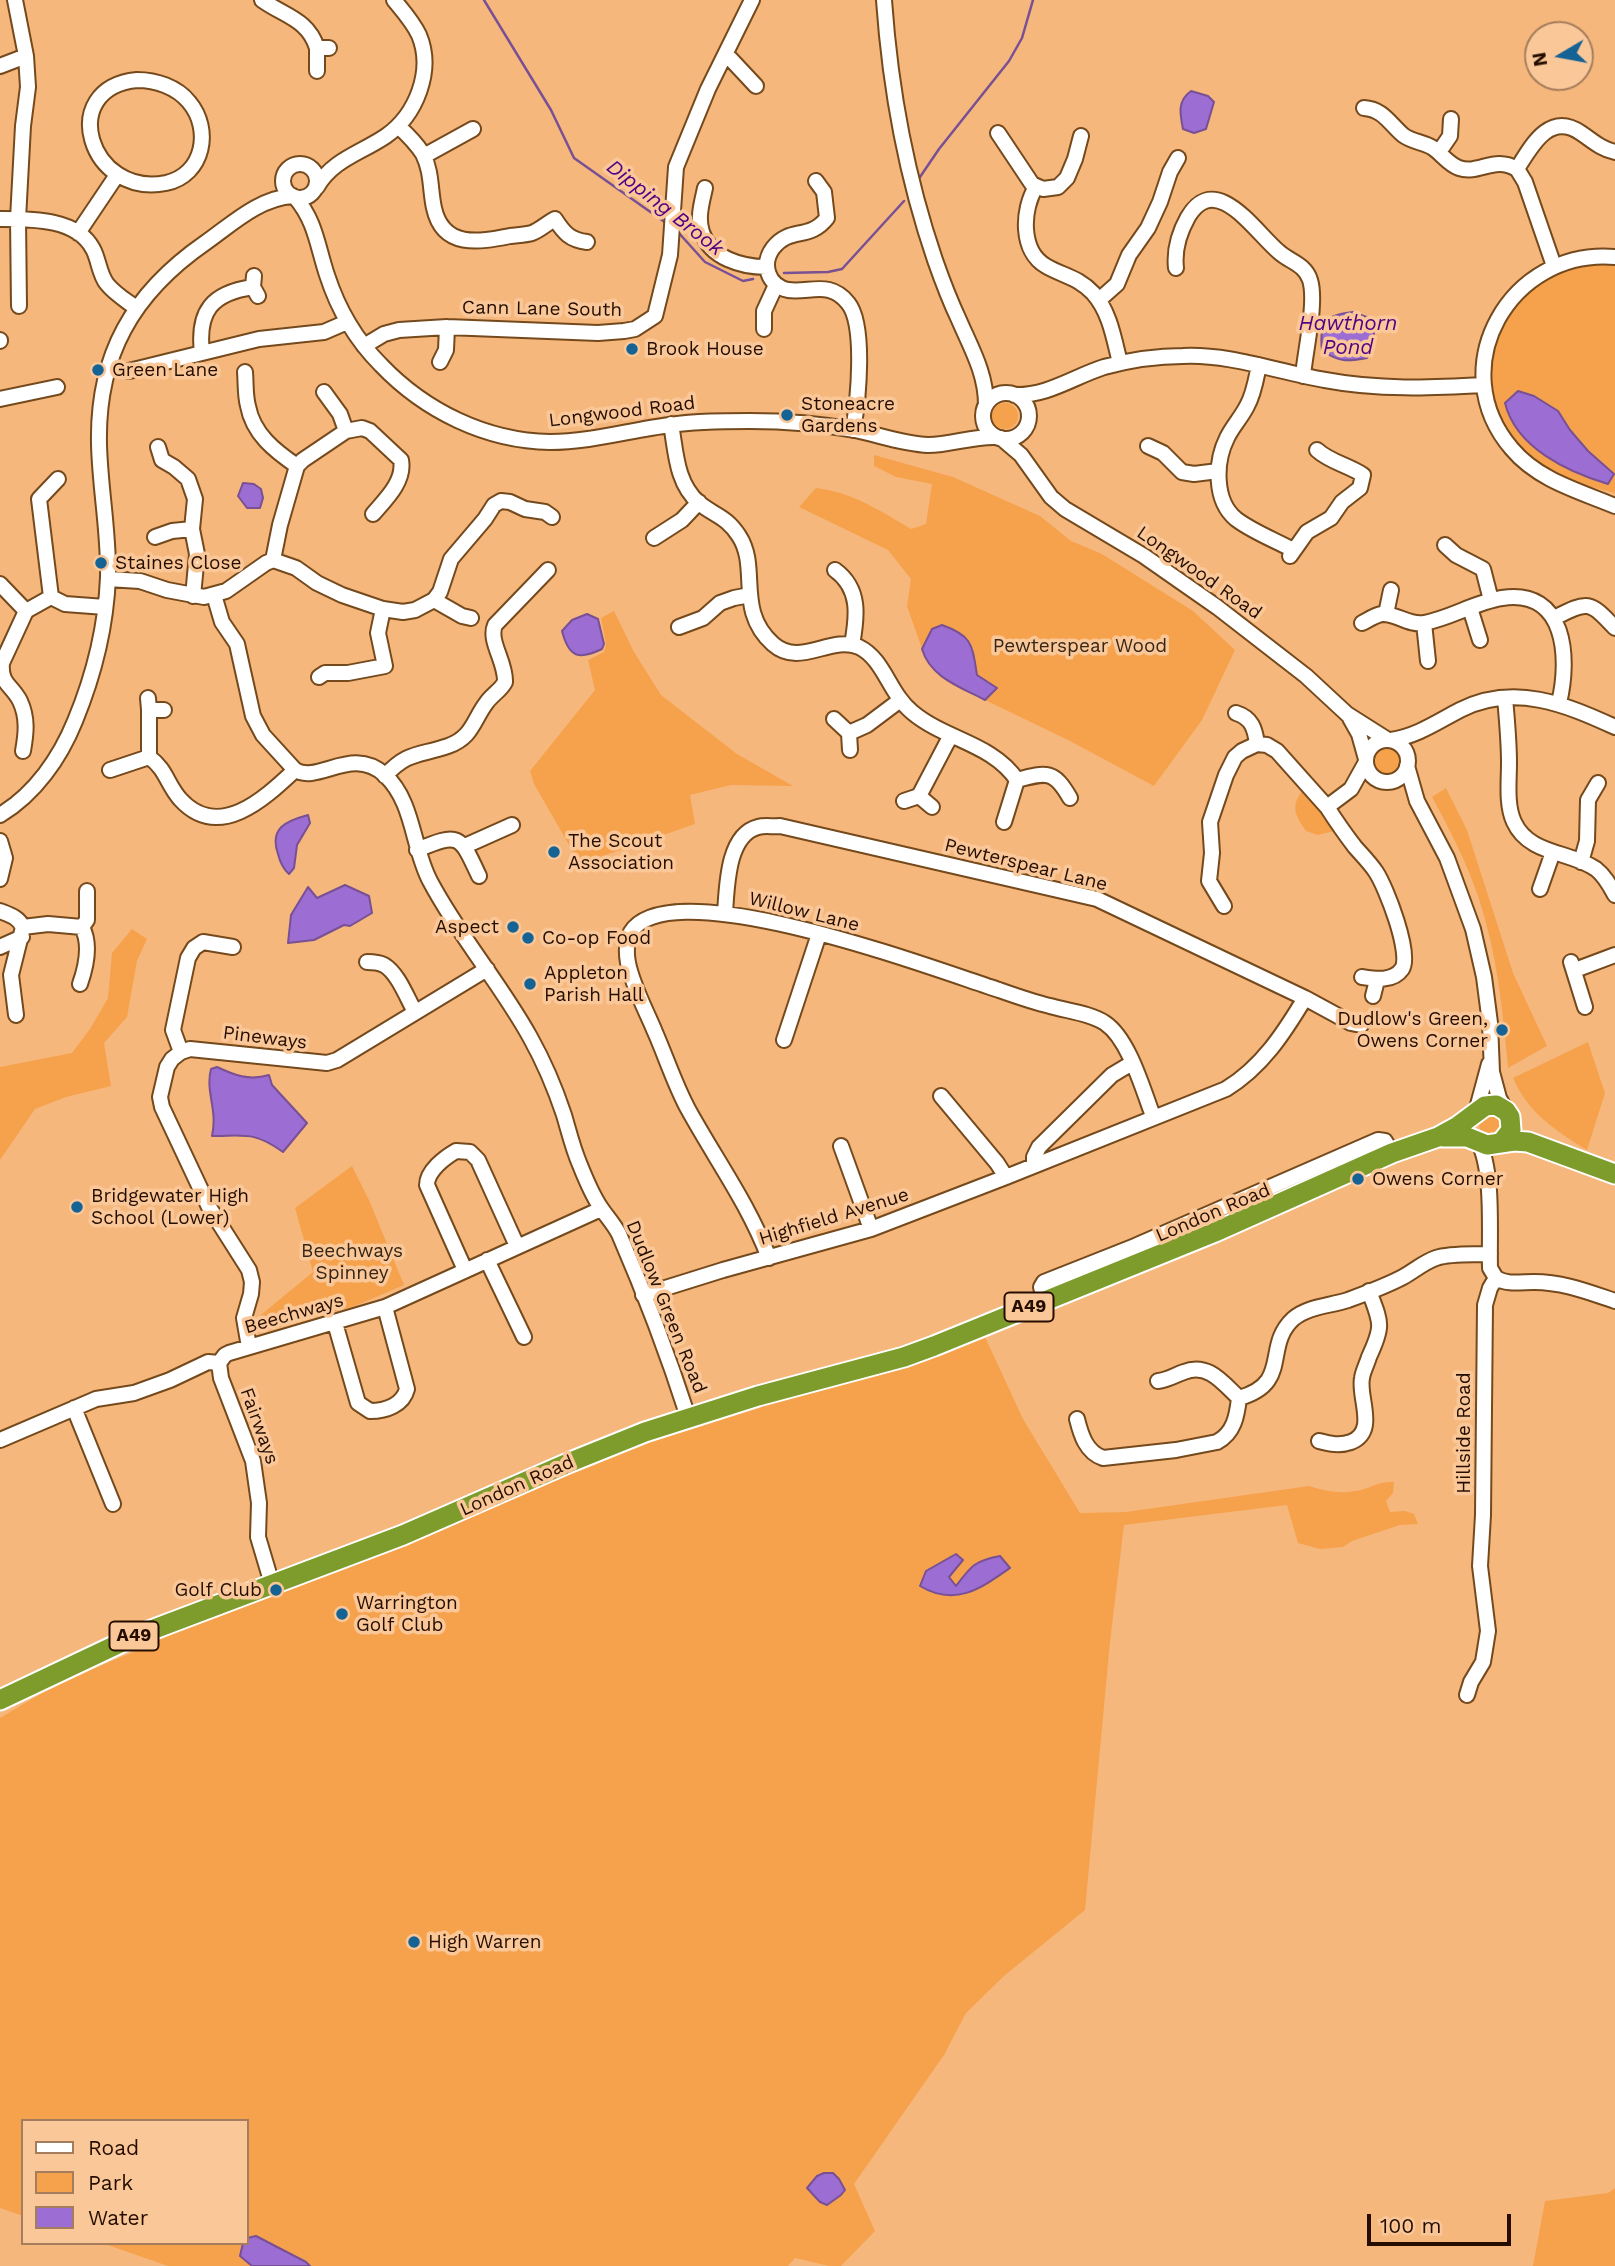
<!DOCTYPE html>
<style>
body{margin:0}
#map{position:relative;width:1615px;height:2266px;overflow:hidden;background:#f6b77d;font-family:"Work Sans",sans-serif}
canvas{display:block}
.legend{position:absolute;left:21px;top:2119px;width:228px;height:126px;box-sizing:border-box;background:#fac799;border:2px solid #a57d5c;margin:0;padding:9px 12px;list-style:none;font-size:21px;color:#250e00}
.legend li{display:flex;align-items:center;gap:14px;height:35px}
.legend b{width:35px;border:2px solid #a57d5c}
.north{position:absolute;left:1524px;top:21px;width:70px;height:70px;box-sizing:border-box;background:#fac799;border:2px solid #a57d5c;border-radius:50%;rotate:260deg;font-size:19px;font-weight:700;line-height:28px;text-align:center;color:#250e00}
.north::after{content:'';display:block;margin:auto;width:24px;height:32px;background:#156395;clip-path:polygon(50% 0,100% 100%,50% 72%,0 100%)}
.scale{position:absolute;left:1367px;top:2214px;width:144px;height:32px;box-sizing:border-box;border:4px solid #250e00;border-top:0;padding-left:9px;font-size:21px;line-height:24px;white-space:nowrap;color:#250e00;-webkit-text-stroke:5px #fac799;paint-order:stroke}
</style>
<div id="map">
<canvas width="1615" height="2266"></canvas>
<ul class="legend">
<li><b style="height:9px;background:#fff"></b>Road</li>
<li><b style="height:19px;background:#f6a24c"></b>Park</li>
<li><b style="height:19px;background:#9c6dd2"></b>Water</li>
</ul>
<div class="north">N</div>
<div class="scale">100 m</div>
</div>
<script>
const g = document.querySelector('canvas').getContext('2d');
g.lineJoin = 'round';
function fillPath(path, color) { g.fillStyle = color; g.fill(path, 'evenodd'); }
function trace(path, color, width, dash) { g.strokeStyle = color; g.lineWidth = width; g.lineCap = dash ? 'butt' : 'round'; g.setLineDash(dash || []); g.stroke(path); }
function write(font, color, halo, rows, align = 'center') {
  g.font = font + ' "Work Sans",sans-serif'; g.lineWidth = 7; g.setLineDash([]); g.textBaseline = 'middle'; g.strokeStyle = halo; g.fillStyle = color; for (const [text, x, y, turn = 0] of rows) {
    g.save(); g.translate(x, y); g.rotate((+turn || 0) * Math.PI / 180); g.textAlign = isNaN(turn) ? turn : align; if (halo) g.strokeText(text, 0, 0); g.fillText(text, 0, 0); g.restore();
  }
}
const green = new Path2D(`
 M1615 257V493L1567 481 1525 460 1486 395 1499 314 1547 266Z
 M992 416a13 13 0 1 1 26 0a13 13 0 1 1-26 0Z
 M874 455 953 477 1040 516 1071 541 1102 554 1193 611 1235 650 1202 720 1154 786 1068 740 985 700 996 688 977 675 972 646 942 625 932 629 922 649 907 606 911 579 888 550 799 507 816 488C852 492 881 511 911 529L926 524 932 484 896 477 874 466Z
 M614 611 634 652 661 695 737 754 793 786 731 785 690 795 695 824 580 864 534 784 530 771 595 690 588 660 604 652 606 644 601 618Z
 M1375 761a13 13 0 1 1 26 0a13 13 0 1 1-26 0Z
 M1446 788 1467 830 1513 973 1547 1046 1508 1068C1503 1011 1497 954 1479 899 1467 863 1450 830 1432 797Z
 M1303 790 1334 831 1318 835 1306 831C1295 815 1290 806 1303 790Z
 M132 929 147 939 137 961 127 1017 104 1043 111 1086 66 1097 35 1109 0 1160V1067L72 1053 90 1029 108 998 112 953Z
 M1588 1042 1605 1093 1587 1150C1556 1131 1528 1113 1513 1078Z
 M1479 1125a12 12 0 1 1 24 0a12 12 0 1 1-24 0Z
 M352 1166 369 1200 404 1285 355 1306 263 1330 253 1327 251 1323 313 1272 295 1208Z
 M985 1337 1023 1419 1080 1513 1126 1512 1309 1486C1325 1491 1340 1494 1355 1491 1371 1489 1376 1481 1394 1482L1393 1493 1386 1501 1390 1512 1405 1511 1414 1514 1418 1524 1400 1525 1352 1541 1343 1547 1320 1549 1298 1543 1287 1505 1124 1525 1110 1642 1085 1910 1004 1976 966 2013 944 2055 854 2184 875 2231 841 2266H829L795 2258 788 2266H168L102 2243H247V2121H23V2216L0 2208V1718L62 1681 134 1652 306 1572 568 1463 883 1362Z
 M1615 2188V2266H1533L1545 2201 1608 2193Z`);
const water = new Path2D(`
 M1191 91 1208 96 1214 102 1206 129 1194 133 1183 129C1180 114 1177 101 1191 91Z
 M1353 312 1372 319C1375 334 1376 344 1367 358 1347 362 1340 362 1322 351 1319 322 1324 315 1353 312Z
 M1518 391 1534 396 1558 411 1570 430 1588 451 1614 474 1608 484C1568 472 1516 448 1505 403Z
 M243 483 254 484 261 489 263 498 260 508H247L238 496Z
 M587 614 598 619 604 644 602 649C579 660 569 658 562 631L572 620Z
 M942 625C973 636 972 645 977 675L997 688 985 700C960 687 930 677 922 649L932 629Z
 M308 815 310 823 297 845 294 868 289 874C283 869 280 862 278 854 269 828 286 821 308 815Z
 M345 885 369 896 372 913 350 926 344 925 314 940 288 943 291 915 308 887 317 898Z
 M217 1067C234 1075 249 1081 269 1075L272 1085 307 1123 283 1152C254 1131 244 1136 212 1136 218 1109 205 1092 211 1069Z
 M956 1554 963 1560 949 1577 956 1586C971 1566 974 1561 1000 1556L1010 1568C980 1589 955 1607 920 1586L926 1571Z
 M824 2173H833L839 2179 845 2190 841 2195 827 2205 820 2202 807 2188 817 2176Z
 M256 2236 306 2262 310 2266H252L240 2256 243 2243H247V2238Z`);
const stream = new Path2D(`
 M484 0 551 110 574 158 666 223
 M920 177 939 149 1009 61 1022 38 1033 0
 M677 231 705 262 743 281 753 279
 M784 273 828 272 842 269 904 201`);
const minor = new Path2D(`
 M15 0 26 56 28 87 23 126 18 219 19 306
 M262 0C284 16 308 19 317 48
 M884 0C890 86 907 178 935 260 942 280 950 301 959 320 971 348 986 373 986 405
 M726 54 756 86
 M0 66 26 56
 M317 71V48H329
 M137 80C156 80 177 87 189 102 212 129 204 175 166 183 89 198 56 88 137 80Z
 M1364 108C1383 109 1390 124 1403 135 1412 142 1424 142 1433 148 1442 154 1448 164 1459 168 1479 175 1494 155 1517 169
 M398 126C408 135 416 143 423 154 432 172 430 190 434 208 443 249 479 242 510 236 517 235 525 235 532 233 540 230 547 223 555 219 564 233 570 240 587 242
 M998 133 1032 184 1043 189 1058 187 1067 178 1075 159 1081 136
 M1439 152 1450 136 1451 119
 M424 156 473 129
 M283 181a17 17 0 1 1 34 0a17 17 0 1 1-34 0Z
 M816 181 824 192 827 218C809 241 790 226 773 248 761 264 768 286 788 290 810 293 830 280 848 303 866 325 858 402 853 430
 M317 187C332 160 361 153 386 136 416 115 434 71 419 35 413 22 403 11 394 0
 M1036 187C1022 209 1020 251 1046 266 1063 276 1078 277 1093 293 1110 312 1114 339 1120 363
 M705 188C702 202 697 218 702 232 710 258 742 267 766 267
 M295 197C316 222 317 245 327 275 338 309 355 339 381 365 425 411 486 441 550 442 591 442 630 430 670 425 697 421 723 421 750 421 785 421 821 424 855 430 879 435 904 444 928 445 951 445 973 436 996 437
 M0 219C31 219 77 218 93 249 99 260 99 274 107 284 115 294 127 301 136 308
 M78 233 117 175
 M1615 257C1510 248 1442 368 1512 449 1538 480 1579 491 1615 506
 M1554 266 1525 182 1517 169C1531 147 1549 111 1581 133 1593 141 1601 149 1615 152
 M1176 268C1174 250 1179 233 1188 217 1216 170 1255 232 1279 252 1290 262 1305 264 1310 280 1317 302 1305 351 1303 376
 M254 276 253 287 258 296
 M253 287C212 293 197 311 202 353L259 339 324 332 347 322
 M1099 300 1117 284 1129 255 1148 228 1160 202 1170 172 1178 158
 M764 329V311L776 285
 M0 341V340
 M364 346 384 334 399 330 447 327 598 333 624 331 635 329 655 316 670 255 676 167 708 89 752 0
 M440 362 446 350 447 327
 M1259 365C1256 379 1254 394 1247 406 1241 418 1232 427 1227 438 1215 462 1214 501 1236 519 1253 532 1275 540 1293 550
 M129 371 202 353
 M245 372C246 384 245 395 248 406 253 434 275 451 297 466
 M324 392 340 414 346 431
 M983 416a23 23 0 1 1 46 0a23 23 0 1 1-46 0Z
 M1014 395C1048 396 1073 377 1104 367 1130 360 1157 356 1183 356 1232 354 1277 372 1325 380 1378 390 1431 388 1484 385
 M0 399 57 387
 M671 424C676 452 676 483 699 503 715 516 726 516 739 536 760 568 735 610 773 644 800 668 830 635 859 647 884 659 889 693 912 712 945 740 992 743 1017 780 1047 772 1054 770 1070 798
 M1001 438 1021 455 1051 497 1065 509 1144 556 1217 607 1306 676 1347 714 1388 740
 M1148 446 1163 453 1182 472 1194 474 1218 471
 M158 447 162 460 174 467 188 479 195 499 192 529 197 554 193 596
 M58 479 39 499 51 597 65 604 105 607
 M155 537 172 531 192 529
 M654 538 682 520 699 502
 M1445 545 1456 555 1483 569 1491 600
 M1290 556 1307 532 1331 518 1342 502 1360 488 1363 475C1348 465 1330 462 1317 450
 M273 560 296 568 317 583 342 595 383 609 403 612 415 610 434 600 440 592 451 559 485 519 494 505 501 501 510 502 525 509 545 512 552 517
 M835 570C861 589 857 617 852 645
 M108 579 140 581 167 590 204 597 226 591 266 563 273 560 280 525 297 466 303 460 346 431 362 428 370 431 401 460C405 481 386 499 373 514
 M0 584 26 611
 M214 595 222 622 237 644 253 716 263 735 295 770C319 784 352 745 385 775 414 802 412 847 430 881 459 936 500 983 530 1037 544 1062 555 1088 564 1115 569 1132 573 1149 580 1165 586 1180 592 1195 601 1208 607 1217 614 1224 619 1234 645 1294 668 1355 688 1417
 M434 600 462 616 471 618
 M1470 608 1480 640
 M1386 614 1391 590
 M1554 618C1588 601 1589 600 1615 628
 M1362 623C1368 620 1375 615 1382 614 1396 613 1409 626 1424 623 1451 618 1475 602 1502 598 1566 588 1570 658 1559 703
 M1424 623 1428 661
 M679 627 703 618 720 603 734 598 750 595
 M319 677 325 673H348L385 666 378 633 383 609
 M148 698 149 710H164
 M1505 698C1507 720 1509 741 1509 763 1509 781 1506 805 1514 822 1529 855 1570 851 1596 869 1605 876 1610 886 1615 895
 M149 710V757C166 769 167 784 180 799 219 842 265 798 295 770
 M1236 713C1252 718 1255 729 1257 744
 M1350 718 1359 734 1366 759
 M834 719 849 733 850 750
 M849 733 867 725 899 701
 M1391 740C1417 736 1437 722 1460 710 1514 683 1565 704 1615 727
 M1366 761a21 21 0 1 1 42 0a21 21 0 1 1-42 0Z
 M23 751C26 734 28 718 20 701 12 685 0 684 2 663L26 611 51 597
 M1407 766 1417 801 1447 858 1473 929 1484 977 1490 1023 1492 1072 1499 1098 1506 1111
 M110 770 149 757
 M385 776C408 751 419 756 448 746 473 737 473 720 487 702 493 694 501 690 505 682 506 662 488 641 495 625L548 570
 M919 796 951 735
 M904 801 919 796 932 807
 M1327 807C1336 821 1345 834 1355 847 1362 855 1370 863 1376 872 1386 887 1412 954 1402 969 1393 982 1375 979 1362 977
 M0 815C35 794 60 758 75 721 94 675 106 627 108 577 109 532 100 489 99 444 97 355 133 293 205 243 232 224 259 198 293 196
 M1004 822 1017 780
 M0 841 5 858 0 879
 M465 846 512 825
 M417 850C460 832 460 835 479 876
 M1581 862 1587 841 1588 800 1598 783
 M1540 889 1553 852
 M1224 906 1209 881 1212 853 1210 822 1226 775 1235 757 1242 751 1257 744 1267 745 1277 751 1327 807 1351 789 1366 762
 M0 911C10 915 18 917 23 927L48 924 82 927
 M725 913C727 887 727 835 758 827 765 825 774 827 780 826L1097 899 1305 998 1351 1023 1361 1025
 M0 947 22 937
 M367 962C373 962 378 962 384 965 398 973 407 998 415 1012
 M1571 962 1585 1007
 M1575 970 1615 955
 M80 984C86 967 91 944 82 927L87 920V891
 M1373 996 1377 980
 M16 1015 11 975 23 927
 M784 1040 819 934
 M181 1052 173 1030 188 958 194 948 203 942 233 947
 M941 1096 997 1163 1006 1177
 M1476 1112 1489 1064
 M1478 1141C1494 1171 1489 1232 1490 1268L1496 1278
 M841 1146 871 1229
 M1034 1165V1157L1039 1147 1112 1075 1132 1063
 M769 1258C748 1203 716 1160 688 1109 675 1085 666 1057 655 1032 646 1010 633 987 628 963 626 952 626 942 631 932 671 869 939 971 999 990 1016 996 1033 1002 1050 1006 1067 1011 1090 1013 1105 1023 1129 1039 1143 1090 1153 1116
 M487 1260 524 1337
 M465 1270 427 1185C427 1171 444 1158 456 1151L470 1152 478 1160 517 1246
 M1496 1278C1507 1285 1521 1282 1534 1282 1563 1282 1588 1292 1615 1301
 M643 1295 723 1270 871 1229 1006 1177 1226 1089C1262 1067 1284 1033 1305 998
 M1044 1300 1041 1287 1044 1282 1135 1246 1378 1140 1385 1141 1392 1153
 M335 1323 358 1403 370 1411C386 1411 403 1405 407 1389L385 1307
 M249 1347 244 1318 251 1294 252 1282 249 1270 209 1207 162 1107 160 1097 167 1067 172 1059 181 1052 190 1049 327 1063 337 1060 487 969
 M219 1363 221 1378 253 1461 259 1503 258 1537 272 1584
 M1158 1381C1168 1380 1175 1375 1184 1372 1208 1362 1223 1383 1239 1398
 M74 1408 113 1504
 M1077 1419C1081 1435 1086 1452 1103 1458L1176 1450 1217 1442C1234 1433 1237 1416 1239 1398 1292 1383 1263 1347 1293 1319 1308 1306 1330 1306 1348 1300 1367 1293 1386 1286 1403 1277 1414 1271 1424 1262 1436 1258 1452 1253 1473 1255 1490 1254
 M0 1440 96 1399 134 1393 170 1380 208 1362 219 1363 225 1355 229 1353 385 1307 601 1209
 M1319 1441C1330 1444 1340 1446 1351 1442 1378 1431 1358 1398 1362 1378 1363 1371 1367 1364 1369 1357 1384 1325 1381 1323 1369 1291
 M1467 1695 1471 1682 1483 1662 1488 1631 1480 1566 1483 1515 1485 1305 1490 1288 1496 1278`);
const highway = new Path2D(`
 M1443 1137H1467L1487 1145 1514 1141 1528 1142 1615 1174
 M0 1700 133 1637 403 1535 568 1463 645 1432 758 1396 904 1357 934 1346 1215 1232 1392 1153 1438 1137 1458 1126 1485 1106 1496 1105 1506 1111 1510 1117 1511 1130 1501 1143`);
const markers = [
 [632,349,7,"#156395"],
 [98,370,7,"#156395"],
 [787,415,7,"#156395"],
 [101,563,7,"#156395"],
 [554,852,7,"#156395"],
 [513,927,7,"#156395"],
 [528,938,7,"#156395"],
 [530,984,7,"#156395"],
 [1502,1030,7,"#156395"],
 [1358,1179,7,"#156395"],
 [77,1207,7,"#156395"],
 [276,1590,7,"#156395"],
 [342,1614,7,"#156395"],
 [414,1942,7,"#156395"]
];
const shields = [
 [1029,1307,49],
 [134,1636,49]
];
const shieldNames = [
 ["A49",1029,1307],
 ["A49",134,1636]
];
const streetNames = [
 ["Cann Lane South",542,309,1],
 ["Longwood Road",622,412,-7],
 ["Longwood Road",1199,573,35],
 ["Pewterspear Lane",1026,865,14],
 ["Willow Lane",804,912,14],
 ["Pineways",265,1038,7],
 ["London Road",1213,1213,-23],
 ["Highfield Avenue",834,1217,-17],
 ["Dudlow Green Road",666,1307,68],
 ["Beechways",294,1314,-16],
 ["Fairways",259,1426,70],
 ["Hillside Road",1464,1433,-90],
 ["London Road",517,1486,-24]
];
const poiNames = [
 ["Brook House",646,349],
 ["Green Lane",112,370],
 ["Stoneacre",801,404],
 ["Gardens",801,426],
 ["Staines Close",115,563],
 ["The Scout",568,841],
 ["Association",568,863],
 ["Aspect",499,927,"right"],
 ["Co-op Food",542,938],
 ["Appleton",544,973],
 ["Parish Hall",544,995],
 ["Dudlow's Green,",1488,1019,"right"],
 ["Owens Corner",1488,1041,"right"],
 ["Owens Corner",1372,1179],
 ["Bridgewater High",91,1196],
 ["School (Lower)",91,1218],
 ["Golf Club",262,1590,"right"],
 ["Warrington",356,1603],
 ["Golf Club",356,1625],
 ["High Warren",428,1942]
];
const parkNames = [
 ["Pewterspear Wood",1080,646],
 ["Beechways",352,1251],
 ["Spinney",352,1273]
];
const waterNames = [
 ["Dipping Brook",665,208,38],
 ["Hawthorn",1348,324],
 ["Pond",1348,348]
];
fillPath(green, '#f6a24c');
fillPath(water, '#9c6dd2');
trace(water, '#785093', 2);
trace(stream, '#785093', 2.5);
trace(minor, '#74491c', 18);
trace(highway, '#fff', 23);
trace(minor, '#fff', 14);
trace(highway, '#7d9c2b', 19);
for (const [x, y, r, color] of markers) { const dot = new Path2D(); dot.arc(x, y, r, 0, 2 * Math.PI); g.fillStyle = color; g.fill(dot); trace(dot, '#fac799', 2.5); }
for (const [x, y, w] of shields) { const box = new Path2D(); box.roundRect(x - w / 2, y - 14.5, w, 29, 5); g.fillStyle = '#fac799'; g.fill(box); trace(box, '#250e00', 2); }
write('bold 18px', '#250e00', null, shieldNames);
write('19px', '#250e00', '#fac799', streetNames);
write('19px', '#250e00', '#fac799', poiNames, 'left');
write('19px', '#362616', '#fac799', parkNames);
write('italic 21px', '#510185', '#fac799', waterNames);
</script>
